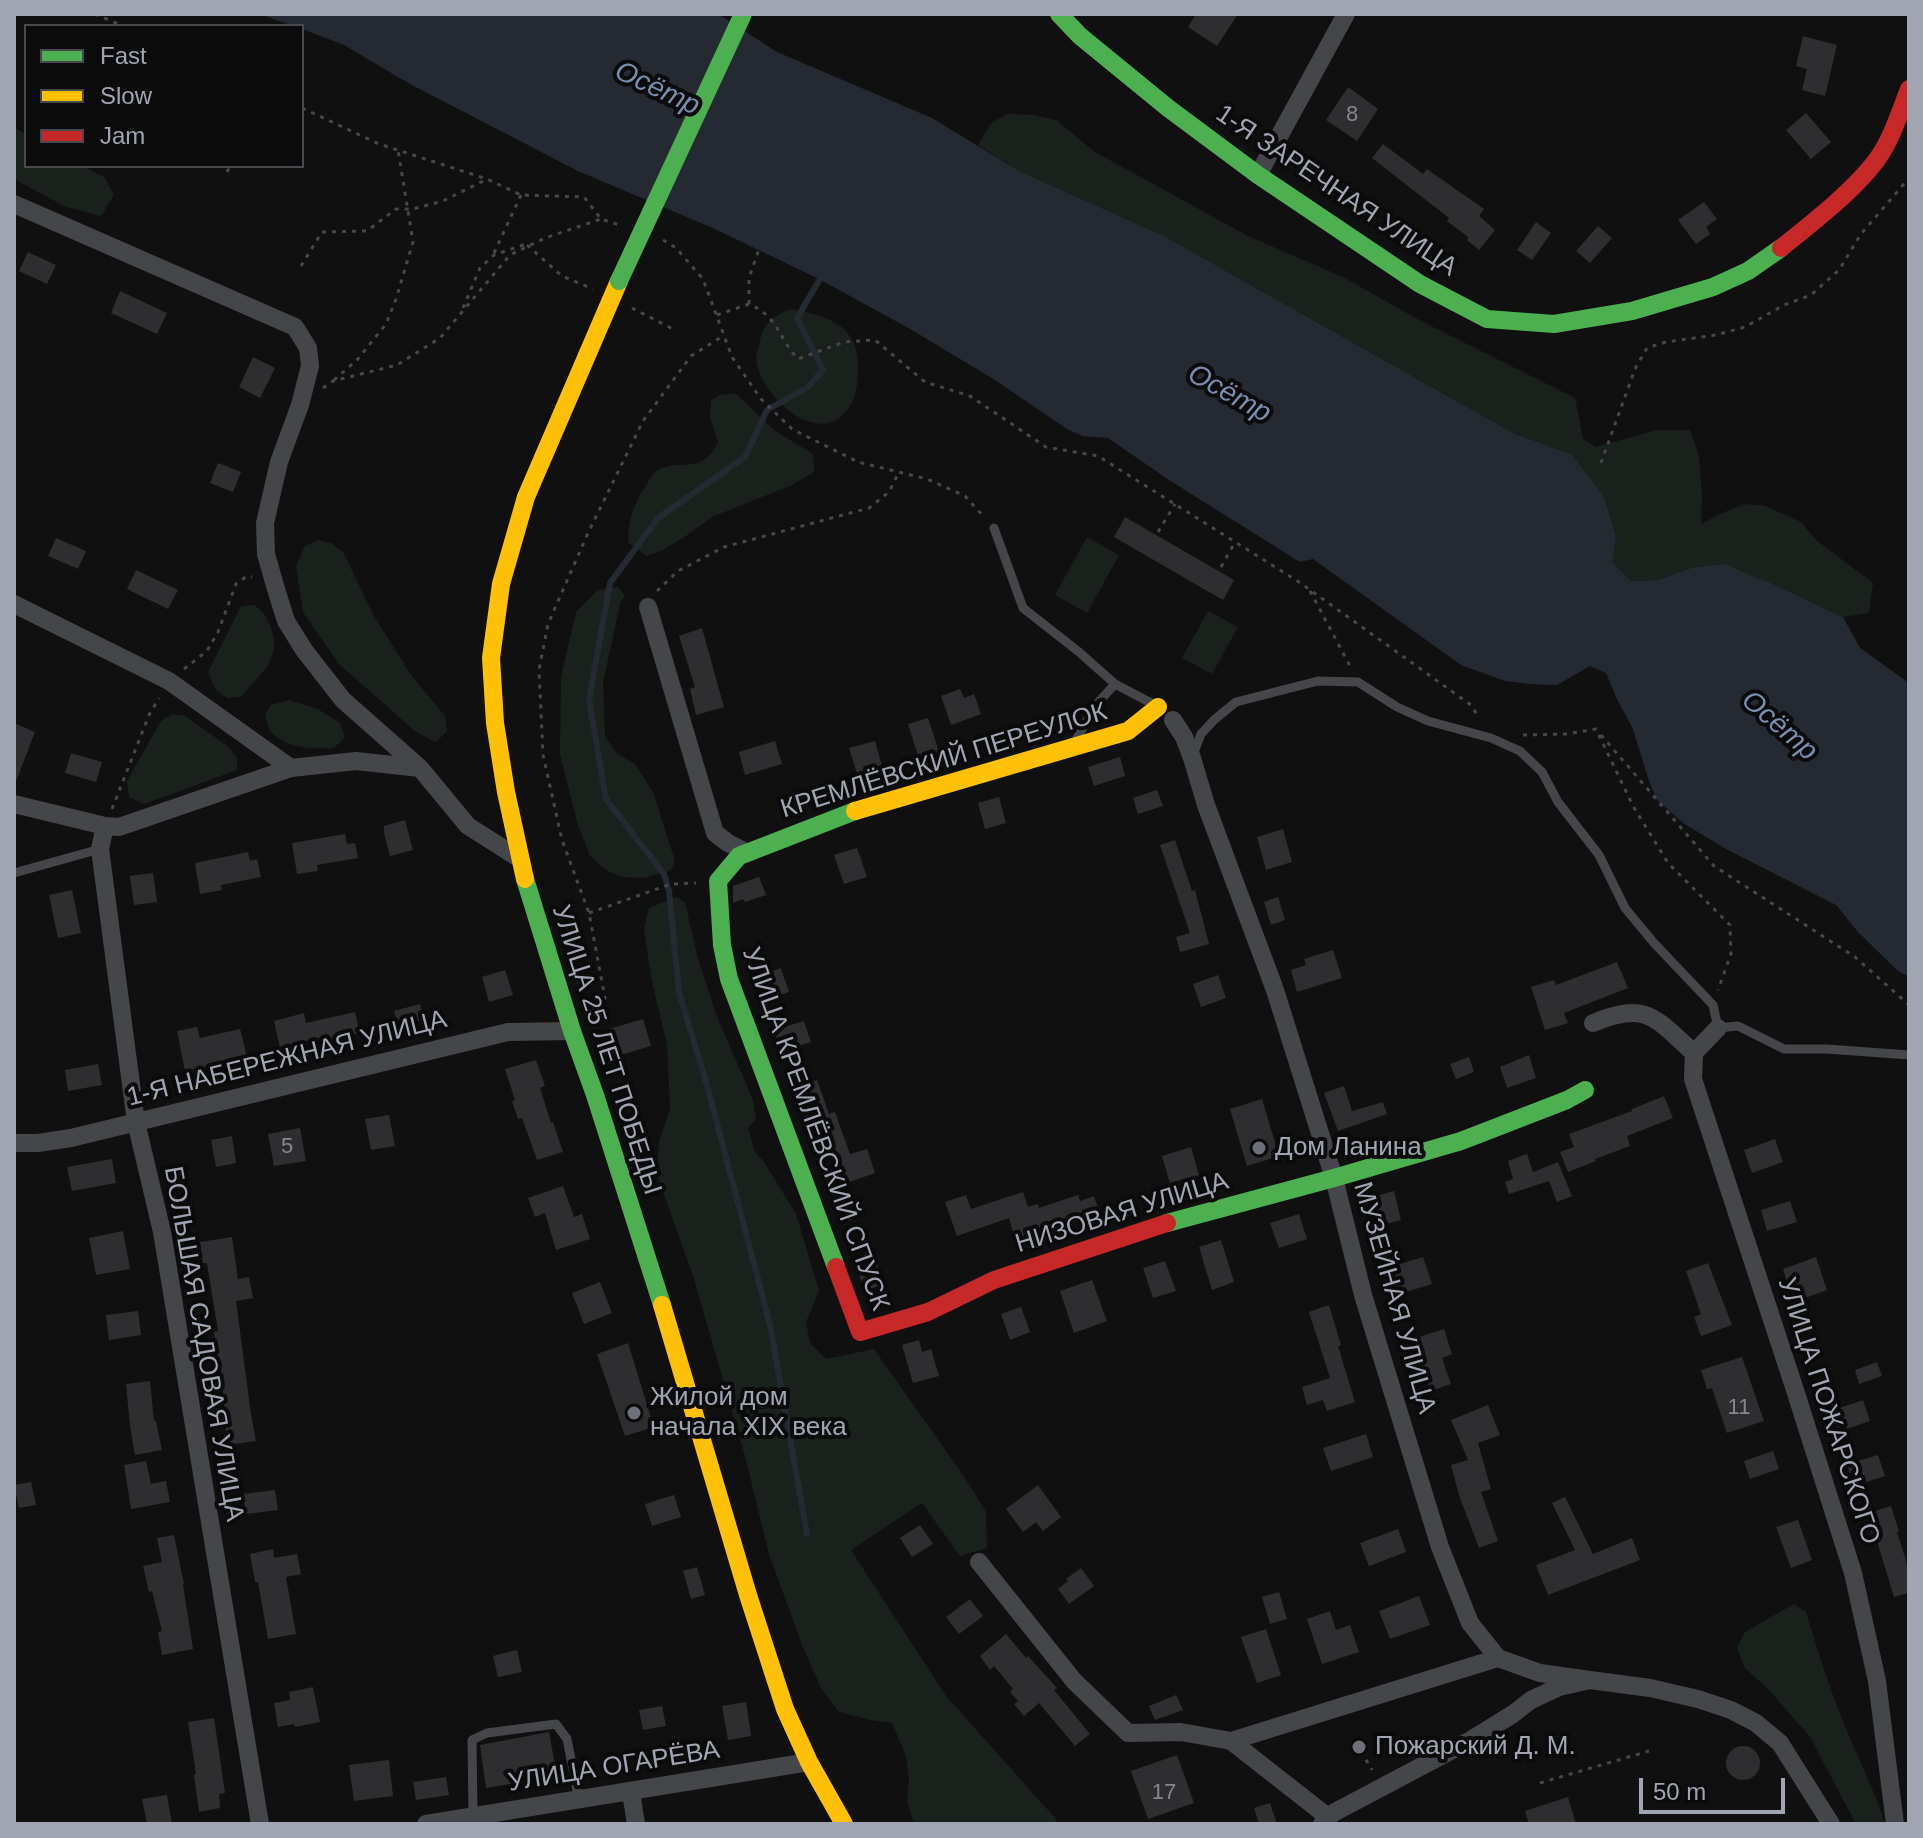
<!DOCTYPE html>
<meta charset="utf-8">
<style>
body{margin:0}
#map{position:relative;width:1923px;height:1838px;overflow:hidden;background:#101011;font-family:Arial,sans-serif}
canvas{display:block}
.frame{position:absolute;inset:0;border:16px solid #a1a5b2;pointer-events:none}
.legend{position:absolute;left:24px;top:24px;width:280px;height:144px;box-sizing:border-box;background:#0b0b0c;border:2px solid #47494e;margin:0;padding:10px 14px;list-style:none;font-size:24px;color:#a1a5b2}
.legend li{display:flex;align-items:center;gap:16px;height:40px}
.legend b{width:40px;border:2px solid #47494e}
.scale{position:absolute;left:1639px;top:1778px;width:146px;height:36px;box-sizing:border-box;border:4px solid #a1a5b2;border-top:0;padding-left:10px;font-size:24px;line-height:28px;white-space:nowrap;color:#a1a5b2;-webkit-text-stroke:6px #0b0b0c;paint-order:stroke}
</style>
<div id="map">
<canvas width="1923" height="1838"></canvas>
<div class="frame"></div>
<ul class="legend">
<li><b style="height:10px;background:#4caf50"></b>Fast</li>
<li><b style="height:10px;background:#ffc107"></b>Slow</li>
<li><b style="height:10px;background:#c62828"></b>Jam</li>
</ul>
<div class="scale">50 m</div>
</div>
<script>
const g = document.querySelector('canvas').getContext('2d');
g.lineJoin = 'round';
function fillPath(path, color) { g.fillStyle = color; g.fill(path, 'evenodd'); }
function trace(path, color, width, dash) { g.strokeStyle = color; g.lineWidth = width; g.lineCap = dash ? 'butt' : 'round'; g.setLineDash(dash || []); g.stroke(path); }
function write(font, color, halo, rows, align = 'center') {
  g.font = font + ' Arial,sans-serif'; g.lineWidth = 8; g.setLineDash([]); g.textBaseline = 'middle'; g.strokeStyle = halo; g.fillStyle = color; for (const [text, x, y, turn = 0] of rows) {
    g.save(); g.translate(x, y); g.rotate((+turn || 0) * Math.PI / 180); g.textAlign = isNaN(turn) ? turn : align; if (halo) g.strokeText(text, 0, 0); g.fillText(text, 0, 0); g.restore();
  }
}
const green = new Path2D(`
 M1007 114 1034 115 1056 120 1095 152 1248 236 1343 277 1423 322 1575 398 1583 439 1596 447 1656 430H1690L1699 456 1702 497 1701 524 1720 514 1744 504 1765 506 1801 522 1816 540 1873 583 1869 613 1843 617 1777 586 1691 568 1658 580 1631 581 1611 562 1616 537 1571 454 1513 433 1164 236 1019 171 978 145 991 123Z
 M14 127 26 135V166H82L104 177 114 195 101 216 66 207 14 179Z
 M791 309C830 317 860 325 858 371 858 383 856 396 850 406 821 452 761 398 756 359 756 354 759 347 760 341 763 323 775 315 791 309Z
 M735 393 774 430 813 454 814 472 792 485 712 517 683 538 661 551 646 556 628 542C629 518 633 505 647 484 649 480 651 476 654 473 676 455 701 479 718 442L710 417 711 400 720 395Z
 M1087 537 1119 555 1087 613 1055 595Z
 M318 540 331 543 343 552 374 616 411 675 445 716 447 731 436 742 416 732 339 664 303 612 296 566 305 546Z
 M618 587 625 595 620 604 603 683 605 736 616 753 635 764 653 792 675 861 671 870 644 878 621 877 604 869 590 856 578 825 560 755 561 677 576 612 598 590Z
 M254 605C266 614 267 617 272 631 282 659 258 676 241 697L227 698 215 689 208 672 241 606Z
 M1208 611 1238 627 1212 674 1182 658Z
 M289 700 318 709 340 723 345 737 334 748C314 749 287 749 272 733 268 729 267 721 265 715L271 705Z
 M172 714 185 716 226 745 237 757V770L144 804 129 797 127 781 161 721Z
 M676 897 685 902 698 959 716 1014 753 1100 756 1119 748 1128 755 1152 764 1162 796 1214 819 1291 806 1322 810 1343 826 1359 874 1349 965 1478 986 1512 987 1548 960 1556 922 1503 851 1550 946 1696 1055 1818 1057 1824H914L907 1801 909 1778 906 1756 892 1723 871 1720 839 1712 821 1688 802 1645 769 1554 745 1456 694 1279 657 1175 659 1141 670 1109 667 1045 652 982 644 929 649 908Z
 M1794 1604 1806 1612C1817 1648 1828 1684 1842 1719 1856 1754 1874 1788 1885 1824H1856L1810 1737 1769 1690 1744 1667 1737 1647 1745 1632Z`);
const water = new Path2D(`
 M260 14H718L777 52 932 118 1019 171 1164 236 1513 433 1571 454 1604 497 1616 537 1612 562 1631 581 1658 580 1691 568 1724 564 1777 586 1843 617 1860 648 1909 683V977L1897 970 1858 932 1836 905 1728 850 1683 823 1657 800 1649 781 1633 729 1617 699 1606 673 1590 666 1557 685 1530 684 1505 681 1461 665 1313 559 1300 562 1169 480 1108 438 1083 436 1067 429 995 380 912 330 821 280 715 229 578 171 410 84 344 45 302 29V26H293Z`);
const stream = new Path2D(`
 M807 1534 770 1325 707 1085 679 992 669 891 664 874 606 799 589 700 610 583 658 518 745 457 767 410 808 387 823 370 797 318 823 274`);
const building = new Path2D(`
 M1196 14H1238L1217 46 1188 27Z
 M1803 36 1837 45 1825 96 1802 90 1807 69 1796 66Z
 M1348 87 1378 109 1357 141 1326 120Z
 M1806 113 1831 142 1811 159 1786 130Z
 M1383 144 1423 174 1427 169 1484 209 1479 216 1495 230 1479 250 1467 240 1468 237 1447 221 1449 218 1372 158Z
 M1704 202 1717 219 1706 227 1710 234 1696 244 1678 220Z
 M1536 222 1551 233 1532 260 1517 250Z
 M1598 226 1612 238 1590 263 1576 251Z
 M28 252 56 265 47 284 19 271Z
 M120 291 167 313 157 334 111 313Z
 M253 357 275 368 260 398 239 387Z
 M218 463 241 472 233 492 210 483Z
 M1125 517 1234 580 1223 600 1114 537Z
 M56 538 86 551 78 569 48 556Z
 M136 570 178 590 168 609 127 589Z
 M702 628 724 707 696 715 690 689 695 687 679 636Z
 M960 689 964 698 974 694 981 714 951 725 941 696Z
 M928 718 940 755 920 762 908 724Z
 M14 723 35 732 15 784H14Z
 M775 741 782 764 745 775 739 752Z
 M875 741 884 773 859 780 849 748Z
 M71 753 102 762 96 782 65 773Z
 M1120 757 1125 776 1094 786 1088 767Z
 M1157 790 1163 806 1138 814 1133 798Z
 M999 797 1006 823 985 829 978 803Z
 M405 820 413 850 390 856 384 833V826Z
 M1283 829 1292 862 1266 870 1257 837Z
 M345 834 347 844 355 843 358 858 317 865 318 871 297 874 292 843Z
 M1175 840 1192 891 1195 890 1209 944 1180 952 1176 937 1190 933 1160 845Z
 M857 848 867 877 844 884 834 855Z
 M248 852 250 861 257 859 261 877 221 885 222 890 200 894 195 863Z
 M153 873 157 902 134 905 130 876Z
 M759 877 766 895 745 902 743 899 733 903V886Z
 M72 890 81 933 58 938 49 895Z
 M1278 897 1285 920 1271 925 1264 902Z
 M1333 950 1342 978 1297 992 1291 970 1306 965 1304 959Z
 M1617 962 1628 988 1564 1013 1568 1023 1545 1030 1531 987 1554 980 1556 985Z
 M781 968 789 992 764 1001 756 977Z
 M505 970 513 995 489 1002 482 977Z
 M1218 975 1226 998 1201 1007 1193 984Z
 M420 1004 424 1020 398 1026 394 1011Z
 M355 1012 360 1033 330 1040 329 1035 280 1048 274 1021 304 1013 306 1023Z
 M643 1019 651 1046 617 1056 609 1029Z
 M804 1021 811 1042 781 1051 774 1030Z
 M197 1027 200 1038 240 1029 247 1057 185 1071 177 1031Z
 M1529 1055 1536 1078 1507 1088 1500 1067Z
 M1469 1057 1474 1072 1456 1079 1450 1064Z
 M536 1060 545 1086 540 1088 551 1123 553 1122 563 1152 537 1160 522 1118 518 1119 512 1101 515 1100 505 1069Z
 M98 1064 102 1085 68 1091 65 1070Z
 M817 1080 829 1114 835 1112 850 1154 867 1149 875 1173 844 1184 830 1145 816 1150 801 1110 798 1111 791 1089Z
 M1344 1086 1352 1111 1383 1102 1387 1114 1338 1131 1324 1093Z
 M1664 1096 1673 1118 1627 1136 1630 1146 1595 1159 1596 1161 1568 1172 1560 1152 1574 1147 1569 1134 1632 1111V1109Z
 M1262 1099 1279 1156 1247 1166 1230 1109Z
 M389 1115 395 1146 371 1150 365 1119Z
 M300 1128 306 1161 274 1166 268 1134Z
 M232 1136 236 1163 216 1167 211 1140Z
 M1775 1139 1783 1162 1752 1173 1744 1150Z
 M1191 1147 1199 1175 1170 1183 1162 1156Z
 M1527 1154 1533 1172 1558 1162 1572 1196 1557 1202 1549 1181 1509 1194 1505 1182 1513 1179 1508 1161Z
 M112 1159 116 1183 72 1191 67 1167Z
 M563 1186 574 1217 582 1214 590 1239 556 1250 545 1213 535 1217 528 1198Z
 M1394 1191 1401 1220 1379 1226 1372 1197Z
 M1023 1192 1028 1207 1038 1204 1039 1208 1078 1195 1080 1201 1094 1196 1100 1213 1015 1239 1009 1218 957 1236 945 1202 966 1195 971 1209Z
 M1790 1201 1797 1222 1767 1231 1761 1210Z
 M1299 1214 1307 1239 1279 1248 1270 1223Z
 M123 1231 130 1269 96 1275 89 1238Z
 M232 1237 238 1279 249 1277 253 1298 236 1301 251 1414 256 1441 228 1445 224 1418 225 1417 220 1359H218L214 1332 218 1331 207 1263H203L200 1242Z
 M1221 1240 1234 1282 1212 1290 1199 1247Z
 M873 1252 884 1284 865 1291 853 1259Z
 M1423 1257 1432 1284 1396 1295 1387 1268Z
 M1816 1257 1827 1290 1794 1302 1783 1269Z
 M1165 1261 1176 1291 1153 1298 1143 1268Z
 M1708 1263 1732 1325 1701 1336 1694 1317 1701 1314 1686 1271Z
 M1092 1280 1107 1321 1074 1333 1060 1291Z
 M600 1282 612 1313 584 1324 572 1293Z
 M1329 1305 1341 1345 1338 1346 1355 1402 1327 1411 1323 1400 1307 1405 1302 1387 1330 1378 1309 1312Z
 M1021 1307 1030 1332 1010 1340 1001 1314Z
 M138 1311 141 1335 109 1340 106 1315Z
 M1444 1329 1452 1354 1442 1358 1451 1384 1430 1391 1413 1339Z
 M919 1340 922 1352 931 1349 939 1376 913 1383 902 1345Z
 M628 1343 654 1427 625 1436 597 1354Z
 M1742 1357 1764 1421 1727 1433 1712 1388 1707 1389 1701 1370Z
 M1877 1362 1882 1376 1859 1384 1855 1370Z
 M150 1381 154 1421H156L162 1450 135 1455 130 1426 126 1384Z
 M1863 1400 1870 1421 1838 1432 1831 1411Z
 M1488 1405 1500 1435 1478 1443 1491 1489 1481 1492 1498 1541 1479 1548 1459 1495 1451 1465 1468 1460 1451 1420Z
 M1366 1434 1373 1457 1331 1471 1323 1448Z
 M1773 1451 1779 1469 1750 1479 1744 1461Z
 M1878 1455 1885 1476 1854 1486 1847 1464Z
 M146 1461 151 1484 166 1481 170 1502 131 1509 124 1465Z
 M31 1482 36 1505 19 1508 14 1485Z
 M1038 1485 1061 1517 1043 1531 1036 1522 1023 1532 1006 1509Z
 M275 1490 278 1510 246 1514 243 1494Z
 M674 1495 681 1517 652 1526 645 1504Z
 M1565 1497 1593 1554 1632 1538 1640 1560 1548 1595 1536 1565 1575 1550 1552 1503Z
 M1891 1506 1899 1531 1897 1532 1909 1570V1593L1894 1597 1876 1538 1873 1539 1866 1514Z
 M1798 1520 1812 1560 1791 1568 1776 1527Z
 M920 1525 933 1544 912 1557 900 1538Z
 M1398 1529 1406 1552 1369 1566 1360 1543Z
 M174 1535 184 1584 183 1585 193 1649 162 1655 158 1632 162 1631 152 1591 149 1592 143 1566 162 1562 157 1538Z
 M273 1549 274 1558 297 1554 301 1574 286 1577 296 1634 268 1639 258 1582H255L250 1554Z
 M697 1567 705 1595 691 1599 683 1571Z
 M1081 1568 1094 1586 1069 1604 1058 1589 1068 1581 1066 1579Z
 M1279 1592 1287 1619 1270 1624 1262 1597Z
 M1419 1596 1430 1625 1390 1639 1379 1611Z
 M970 1599 983 1616 959 1634 946 1617Z
 M1330 1611 1336 1630 1350 1625 1359 1652 1322 1664 1307 1619Z
 M1266 1629 1281 1675 1257 1683 1241 1637Z
 M1006 1634 1026 1658 1028 1656 1057 1688 1054 1690 1090 1734 1075 1746 1039 1703 1024 1716 1014 1704 1018 1701 1010 1692 1013 1689 994 1666 990 1670 980 1656Z
 M517 1650 522 1672 498 1677 493 1656Z
 M313 1687 320 1722 295 1727 294 1724 278 1727 274 1703 290 1700 289 1692Z
 M1176 1695 1183 1710 1155 1720 1149 1706Z
 M746 1702 751 1736 728 1740 722 1706Z
 M662 1706 666 1726 643 1730 639 1710Z
 M214 1718 225 1793 219 1794 220 1808 199 1812 194 1775 196 1774 188 1722Z
 M549 1732 557 1776 486 1788 480 1745Z
 M1726 1763a17 17 0 1 1 34 0a17 17 0 1 1-34 0Z
 M1177 1755 1194 1803 1148 1819 1131 1771Z
 M389 1760 393 1796 354 1801 349 1765Z
 M446 1777 449 1795 416 1800 413 1782Z
 M167 1795 172 1824H147L142 1799Z
 M1568 1797 1576 1824H1529L1525 1811Z
 M1270 1803 1277 1824H1259L1254 1808Z`);
const path = new Path2D(`
 M95 14 123 26
 M302 108 379 144 487 179 521 195 584 197 601 219 622 226
 M227 172 230 166
 M663 240 676 248 703 279 732 357 761 399 792 429 858 462 927 479 965 496 984 517
 M527 245 562 276 593 289
 M494 253 521 195
 M301 266 322 232 367 231 396 209H413L443 201 487 179
 M749 304V278L759 249
 M463 308 480 268 494 255 526 244
 M632 308 675 330
 M717 315 749 304C779 317 778 338 798 359L844 342 875 340 925 382 970 396 1046 447 1098 456 1299 582 1471 705 1479 718
 M334 380 358 359 386 324 396 299 413 242 398 150
 M323 388 333 381 397 365 440 338 510 255 545 238 601 219
 M1601 463 1635 369 1647 348 1666 342 1716 335 1745 327 1784 305 1811 295 1839 270 1861 234 1909 178
 M1158 532 1175 504
 M1221 567 1235 542
 M657 591 678 571 724 547 869 508 889 492 899 472
 M1310 591 1350 666
 M184 669 207 651 218 632 236 584 247 576 252 577
 M1523 735 1567 734 1596 729 1633 806 1668 863 1730 925 1731 954 1718 990
 M1601 735 1714 866 1855 957 1909 1005
 M112 809 149 715 159 698
 M589 913 671 884 696 883
 M594 1028 605 998 589 913 562 840 543 755 539 670 548 624 588 533 643 421 691 356 723 336
 M1361 1751 1372 1770
 M1540 1783 1649 1751`);
const lane = new Path2D(`
 M994 528 1023 608 1079 652 1115 684 1155 705
 M1076 740 1095 706 1115 684
 M1193 755 1201 734 1214 720 1236 702 1318 681 1358 682 1397 707 1428 721 1491 738 1520 751 1542 772 1558 802 1599 855 1625 908 1654 943 1713 1005 1718 1028 1738 1026 1784 1049H1827L1909 1055
 M14 873 100 849
 M473 1815 472 1740 487 1733 556 1724 567 1739 579 1800`);
const street = new Path2D(`
 M1258 175 1346 14
 M14 204 295 327 308 348 310 366 300 405 279 462 265 523 266 554 276 589 286 621 304 650 343 700 420 768
 M14 604 169 681 291 768
 M648 607 715 833 728 843 748 853
 M1173 720 1184 737 1192 758 1206 805 1275 990 1334 1178 1363 1295 1440 1547 1470 1623 1498 1658 1540 1673 1590 1680
 M14 804 105 826 119 827 291 768 356 761 420 768 468 826 520 859
 M105 826 100 849 136 1122 162 1232 260 1824
 M1593 1023C1647 1001 1654 1017 1694 1053
 M1718 1028 1694 1053 1693 1079 1795 1390 1853 1573 1877 1681 1895 1824
 M14 1143H38L71 1138 508 1032 572 1031
 M979 1562 1074 1681 1128 1733 1181 1732 1231 1741 1328 1817
 M1231 1741 1498 1658
 M631 1792 636 1824
 M426 1824 809 1762
 M1322 1824 1328 1817 1335 1812 1471 1740 1513 1714 1531 1700 1559 1687 1590 1680 1650 1688 1698 1699 1731 1710 1756 1723 1780 1743 1831 1824`);
const fast = new Path2D(`
 M1059 14 1080 36 1168 108 1258 175 1420 284 1487 319 1554 324 1632 311 1713 287 1748 271 1781 248
 M525 879 572 1031 595 1095 662 1305
 M1167 1223 1334 1178 1461 1141 1567 1100 1585 1090
 M836 1267 729 979 722 945 718 881 739 856 855 811`);
const slow = new Path2D(`
 M855 811 1128 731 1158 707
 M525 879 506 792 495 723 491 658 501 584 526 497 619 281
 M662 1305 748 1595 785 1709 809 1762 844 1824`);
const jam = new Path2D(`
 M1781 248C1811 224 1856 189 1878 158 1892 138 1900 112 1909 89
 M836 1267 860 1332 928 1312 994 1280 1167 1223`);
const fastBridge = new Path2D(`
 M619 281 743 14`);
const markers = [
 [1259,1148,8,"#6e717a"],
 [634,1413,8,"#6e717a"],
 [1359,1747,8,"#6e717a"]
];
const numberNames = [
 ["8",1352,115],
 ["5",287,1147],
 ["11",1739,1408],
 ["17",1164,1793]
];
const streetNames = [
 ["1-Я ЗАРЕЧНАЯ УЛИЦА",1336,191,34],
 ["КРЕМЛЁВСКИЙ ПЕРЕУЛОК",944,761,-17],
 ["УЛИЦА 25 ЛЕТ ПОБЕДЫ",606,1050,72],
 ["1-Я НАБЕРЕЖНАЯ УЛИЦА",287,1059,-14],
 ["УЛИЦА КРЕМЛЁВСКИЙ СПУСК",815,1129,70],
 ["НИЗОВАЯ УЛИЦА",1122,1213,-17],
 ["МУЗЕЙНАЯ УЛИЦА",1394,1298,74],
 ["БОЛЬШАЯ САДОВАЯ УЛИЦА",203,1344,80],
 ["УЛИЦА ПОЖАРСКОГО",1828,1411,72],
 ["УЛИЦА ОГАРЁВА",614,1767,-9]
];
const poiNames = [
 ["Дом Ланина",1275,1148],
 ["Жилой дом",650,1398],
 ["начала XIX века",650,1428],
 ["Пожарский Д. М.",1375,1747]
];
const waterNames = [
 ["Осётр",657,89,25],
 ["Осётр",1229,394,29],
 ["Осётр",1779,726,41]
];
fillPath(green, '#1a211c');
fillPath(water, '#252a32');
trace(stream, '#252a32', 6);
fillPath(building, '#2e2e30');
trace(path, '#46474b', 3, [4, 6]);
trace(lane, '#454649', 9);
trace(street, '#454649', 18);
trace(fast, '#4caf50', 18);
trace(slow, '#ffc107', 18);
trace(jam, '#c62828', 18);
trace(fastBridge, '#4caf50', 18);
for (const [x, y, r, color] of markers) { const dot = new Path2D(); dot.arc(x, y, r, 0, 2 * Math.PI); g.fillStyle = color; g.fill(dot); trace(dot, '#0b0b0c', 3); }
write('22px', '#848792', null, numberNames);
write('26px', '#a1a5b2', '#0b0b0c', streetNames);
write('26px', '#a1a5b2', '#0b0b0c', poiNames, 'left');
write('italic 28px', '#788eae', '#0b0b0c', waterNames);
</script>
